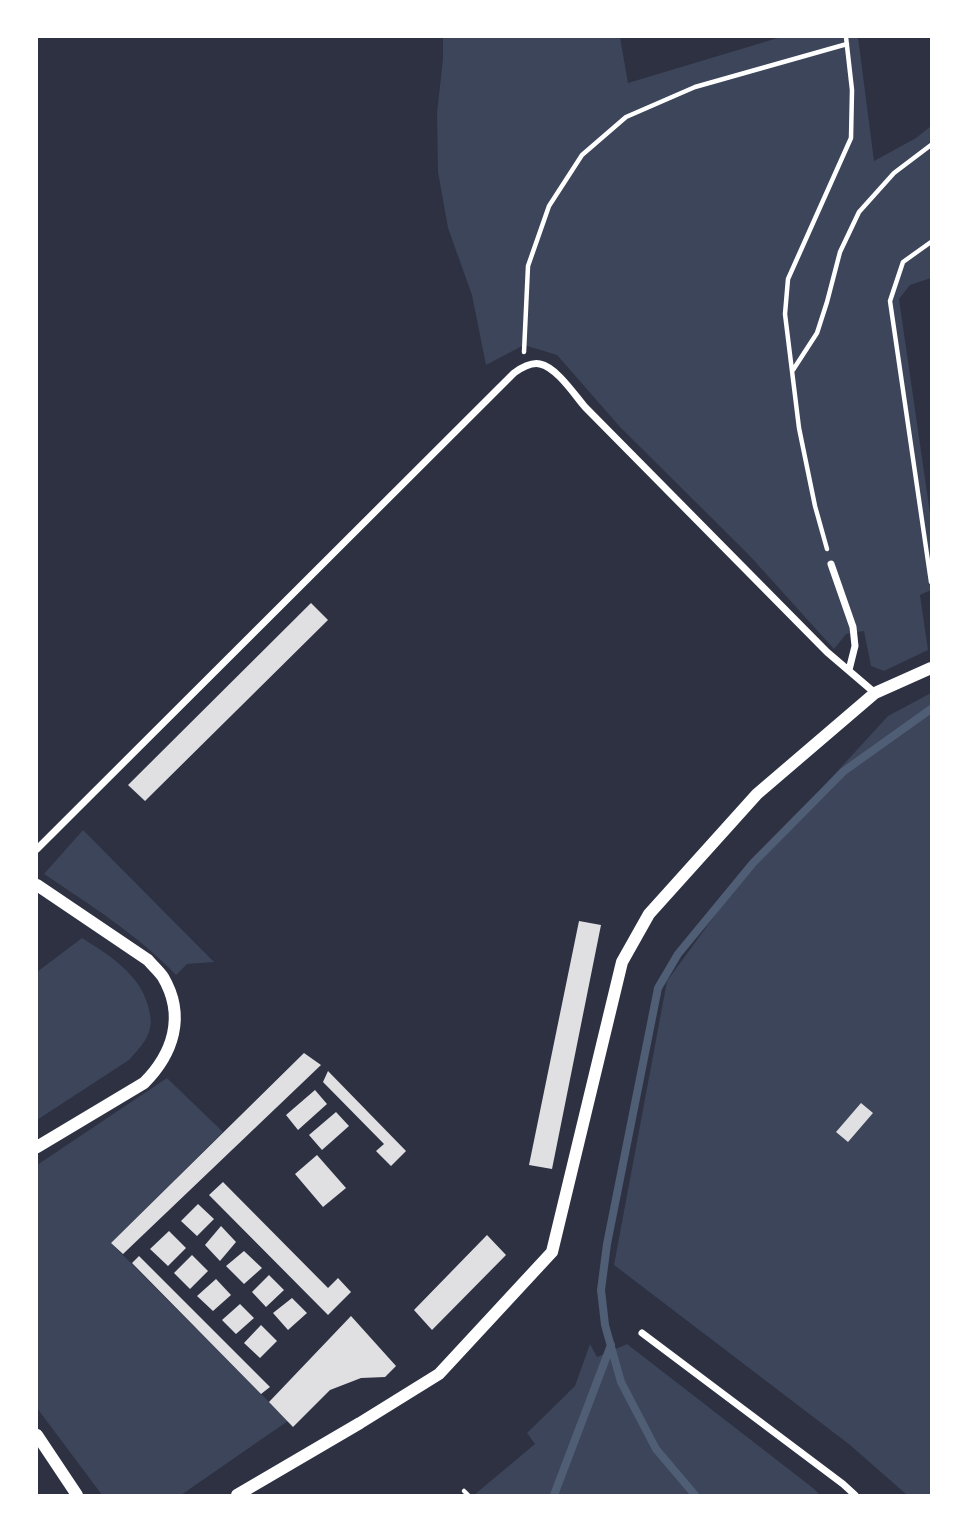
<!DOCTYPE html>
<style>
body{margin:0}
#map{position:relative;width:968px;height:1532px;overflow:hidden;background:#2d3142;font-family:Manrope,sans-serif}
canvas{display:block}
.frame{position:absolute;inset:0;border:38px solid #fff;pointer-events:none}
</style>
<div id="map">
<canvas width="968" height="1532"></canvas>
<div class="frame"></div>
</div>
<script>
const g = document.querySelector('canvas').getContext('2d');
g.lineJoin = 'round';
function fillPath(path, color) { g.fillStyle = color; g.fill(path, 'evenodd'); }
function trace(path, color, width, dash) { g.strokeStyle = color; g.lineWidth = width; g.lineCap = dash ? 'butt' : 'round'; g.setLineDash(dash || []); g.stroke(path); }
const green = new Path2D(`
 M443 37H620L628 83 781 37H858L874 161 916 138 931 126V278L910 285 899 299 931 520V590L920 595 928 650 884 671 871 666 864 631 846 634 834 649 749 555 620 427 557 355 524 345 486 365 472 295 448 228 438 172 437 113 443 59Z
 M931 693V1495H907L850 1445 614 1265 667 981 753 863 888 716Z
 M83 830 214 962 187 964 176 975C138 935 90 905 44 874Z
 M82 938C109 955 140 974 148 1006 150 1013 152 1021 150 1028 148 1040 137 1051 129 1060L37 1120V972Z
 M167 1078 223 1132 111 1243 288 1421 181 1495H102L37 1408V1165Z
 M590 1344 597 1357 627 1344 813 1488 820 1495H474L535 1444 527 1433 575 1386Z`);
const stream = new Path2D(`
 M554 1495 611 1345
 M695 1495 656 1449 621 1382 605 1325 601 1290 607 1244 658 988 678 954 753 863 844 771 931 709`);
const building = new Path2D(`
 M311 603 328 620 145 801 128 785Z
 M579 921 601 925 552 1169 529 1165Z
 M304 1053 321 1065 123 1254 111 1243Z
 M328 1071 406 1151 391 1166 376 1151 384 1144 323 1082Z
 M315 1090 327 1104 298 1130 286 1115Z
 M861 1103 873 1113 848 1142 836 1132Z
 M336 1112 349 1126 322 1150 309 1135Z
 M317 1155 346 1188 323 1207 295 1174Z
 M223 1182 328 1288 338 1278 351 1292 328 1315 209 1195Z
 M198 1204 214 1219 197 1236 181 1221Z
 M221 1226 236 1242 220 1261 205 1245Z
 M169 1231 186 1248 168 1266 150 1249Z
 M487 1235 506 1255 432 1330 414 1310Z
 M244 1251 262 1268 244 1284 226 1266Z
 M192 1255 208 1271 190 1289 174 1273Z
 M139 1256 270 1387 261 1394 132 1263Z
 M269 1275 284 1290 266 1307 252 1292Z
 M216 1279 231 1295 213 1311 197 1296Z
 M292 1298 307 1313 288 1330 273 1313Z
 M240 1304 254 1318 236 1334 222 1320Z
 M351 1316 396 1366 385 1377 361 1378 330 1390 293 1427 269 1402Z
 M261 1325 277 1341 260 1358 244 1343Z`);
const path = new Path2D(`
 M931 242 903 262 890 301 931 582
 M524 352 528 266 549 206 582 155 626 117 695 87 847 44
 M793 370 817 333 827 302 840 252 859 212 894 173 931 145
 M827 549 815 506 799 428 785 314 788 279 851 138 852 90 846 37
 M464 1491 468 1495`);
const minor = new Path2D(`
 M831 564 853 627 855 646 849 670
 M37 849 514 373C521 368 531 362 540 364 556 367 574 394 585 407L827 652 875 693
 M642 1333 843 1484 855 1495`);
const tertiary = new Path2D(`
 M37 885 148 960C153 966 159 971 163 977 186 1016 173 1054 144 1083L37 1147
 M37 1435 77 1495
 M237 1495 360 1423 439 1374 552 1252 622 962 649 914 757 794 875 693 931 668`);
fillPath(green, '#3c4559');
trace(stream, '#4f5d75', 8);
fillPath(building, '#e0e0e3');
trace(path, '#fff', 4.5);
trace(minor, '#fff', 7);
trace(tertiary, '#fff', 12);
</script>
